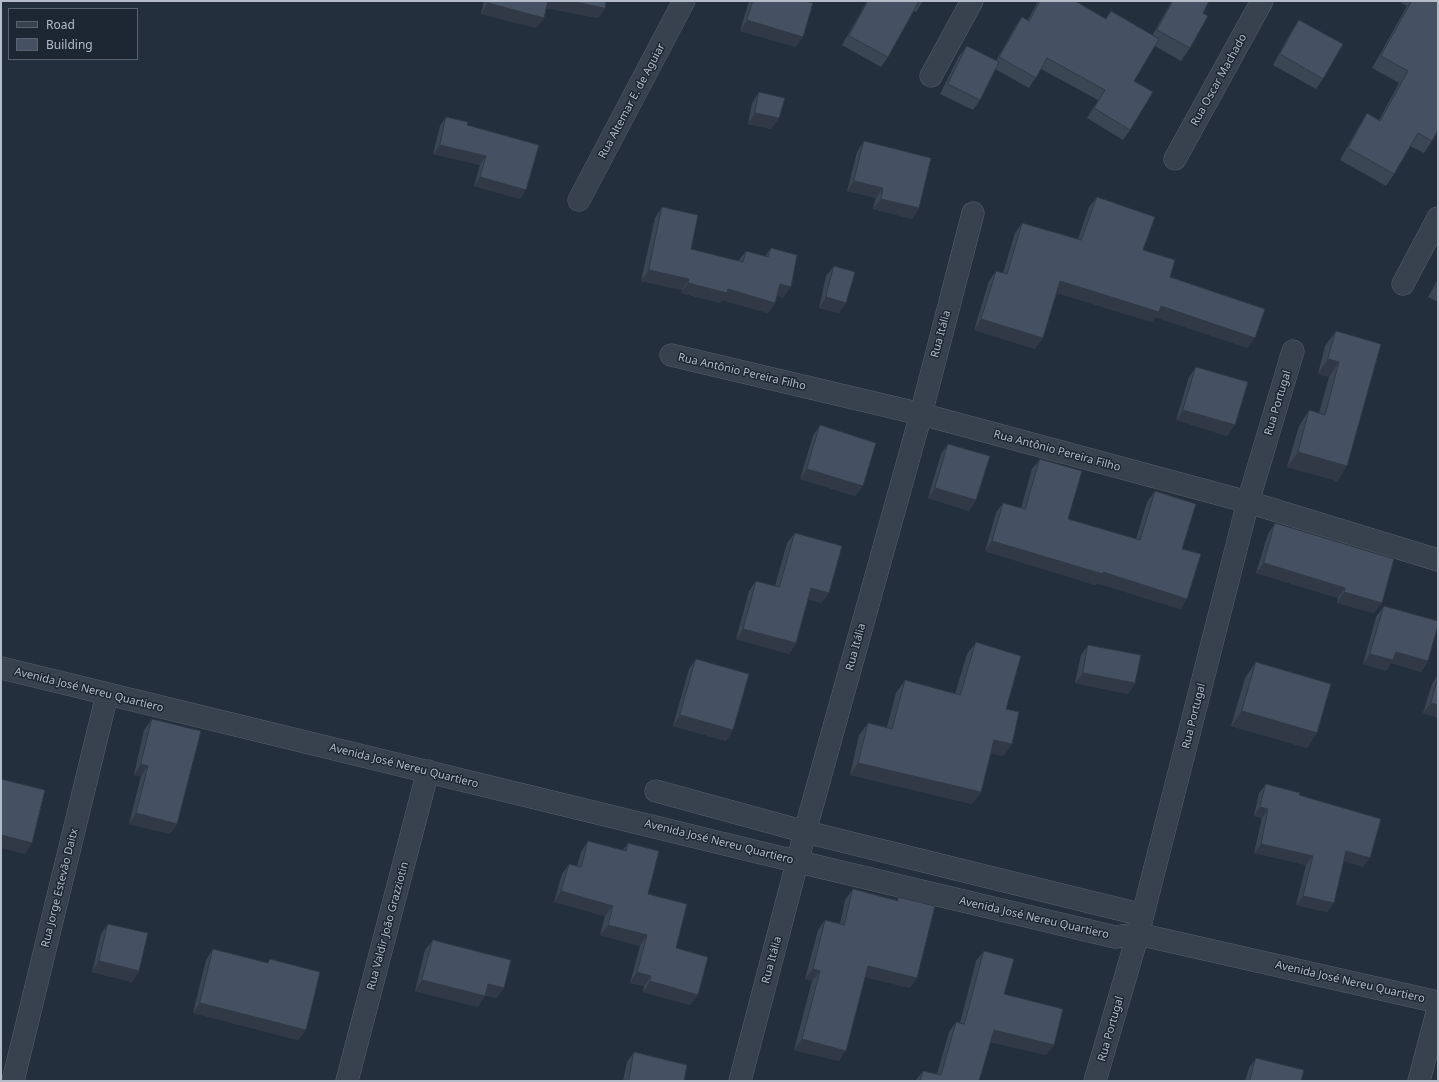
<!DOCTYPE html>
<meta charset="utf-8">
<style>
body{margin:0}
#map{position:relative;width:1439px;height:1082px;overflow:hidden;background:#242f3e;font-family:"Noto Sans",sans-serif}
canvas{display:block}
.frame{position:absolute;inset:0;border:2px solid #b4bcc9;pointer-events:none}
.legend{position:absolute;left:8px;top:8px;width:130px;height:52px;box-sizing:border-box;background:#1d2633;border:1px solid #59626f;margin:0;padding:5px 7px;list-style:none;font-size:12px;color:#b4bcc9}
.legend li{display:flex;align-items:center;gap:8px;height:20px}
.legend b{width:20px;border:1px solid #59626f}
</style>
<div id="map">
<canvas width="1439" height="1082"></canvas>
<div class="frame"></div>
<ul class="legend">
<li><b style="height:5px;background:#38414e"></b>Road</li>
<li><b style="height:11px;background:#455162"></b>Building</li>
</ul>
</div>
<script>
const g = document.querySelector('canvas').getContext('2d');
g.lineJoin = 'round';
function trace(path, color, width, dash) { g.strokeStyle = color; g.lineWidth = width; g.lineCap = dash ? 'butt' : 'round'; g.setLineDash(dash || []); g.stroke(path); }
function fillPath(path, color) { g.fillStyle = color; g.fill(path, 'evenodd'); }
function write(font, color, halo, rows, align = 'center') {
  g.font = font + ' "Noto Sans",sans-serif'; g.lineWidth = 3; g.setLineDash([]); g.textBaseline = 'middle'; g.strokeStyle = halo; g.fillStyle = color; for (const [text, x, y, turn = 0] of rows) {
    g.save(); g.translate(x, y); g.rotate((+turn || 0) * Math.PI / 180); g.textAlign = isNaN(turn) ? turn : align; if (halo) g.strokeText(text, 0, 0); g.fillText(text, 0, 0); g.restore();
  }
}
const minor = new Path2D(`
 M931 76 972 1
 M1175 159 1262 1
 M579 200 684 1
 M1403 284 1438 218
 M671 355 921 414 1248 502 1438 560
 M1 668 778 857 1115 937 1138 934 1438 1002
 M656 791 806 832 1143 915
 M13 1081 107 695
 M347 1081 428 771
 M740 1081 809 817 921 414 973 213
 M1095 1081 1138 934 1248 502 1293 351`);
const tertiary = new Path2D(`
 M1419 1081 1438 1009`);
const wall = new Path2D(`
 M484 1H606L605 8 598 18 546 8 544 18 536 28 481 14Z
 M749 1H805L796 47 740 31Z
 M867 1H923L916 12 914 11 888 57 881 67 842 45Z
 M1038 1H1075L1105 19 1111 11 1152 36 1171 2 1169 1H1209L1203 13 1190 48 1181 61 1155 46 1134 81 1130 130 1123 140 1087 118 1098 100 1041 69 1029 88 995 69 980 100 973 110 940 94 959 56 967 46 996 61 1015 27 1022 17 1028 20Z
 M1403 1H1438L1432 141 1424 153 1410 146 1394 174 1386 186 1340 160 1359 126 1367 113 1379 120 1399 83 1372 68 1407 6 1401 3Z
 M1299 20 1323 79 1316 89 1273 65 1292 30Z
 M759 92 779 118 771 129 748 124 752 103Z
 M446 117 467 125 520 199 474 186 480 165 433 154 440 126Z
 M864 141 919 208 912 219 873 209 876 198 847 191 857 152Z
 M1097 197 1143 250 1170 277 1248 348 1155 317 1152 322 1057 293 1035 349 974 330 989 281 996 271 1003 273 1015 233 1022 223 1078 239 1089 207Z
 M662 207 691 249 738 261 746 251 765 256 771 248 783 298 777 296 775 303 768 313 722 300 720 303 681 293 682 290 641 281 655 218Z
 M834 266 839 313 819 308 826 276Z
 M1438 279V302L1428 297Z
 M1336 331 1381 344 1347 466 1337 481 1287 467 1299 426 1309 410 1319 413 1329 377 1318 374 1325 346Z
 M1196 367 1227 436 1176 420 1189 377Z
 M820 425 863 486 855 496 800 479 813 436Z
 M948 444 976 500 969 511 928 498 941 454Z
 M1040 459 1068 519 1136 539 1147 502 1155 491 1182 549 1187 599 1180 609 1097 583 1095 585 985 551 996 513 1003 503 1021 508 1032 469Z
 M1275 523 1374 613 1337 603 1338 598 1256 573 1268 534Z
 M795 533 829 593 821 603 808 599 796 643 789 654 736 639 749 591 756 581 775 586 787 543Z
 M1384 606 1428 661 1421 672 1391 663 1386 671 1363 664 1376 617Z
 M976 642 1006 709 1012 744 1003 756 991 753 981 792 972 804 850 775 859 735 868 723 887 727 896 693 905 680 955 694 967 654Z
 M1088 645 1135 683 1128 694 1075 683 1081 655Z
 M696 659 733 730 726 741 673 726 689 669Z
 M1256 662 1307 748 1231 726 1245 678Z
 M1438 675V718L1423 713 1432 684Z
 M152 719 177 824 170 834 129 824 141 776 134 775 144 730Z
 M1266 784 1299 795 1363 867 1344 861 1327 912 1296 905 1306 865 1254 853 1262 818 1254 816 1259 793Z
 M588 841 623 850 628 843 648 894 676 948 698 995 690 1005 643 992 644 986 630 983 640 946 600 935 605 916 554 902 562 874 569 864 577 866 581 852Z
 M853 889 897 900 898 897 910 988 865 977 839 1061 794 1050 812 981 805 979 818 930 825 920 840 924 845 900Z
 M108 924 139 971 132 982 92 972 101 934Z
 M433 940 504 988 496 998 485 995 478 1007 415 991 425 950Z
 M213 949 267 963 270 959 306 1030 298 1040 193 1013 206 960Z
 M984 951 1004 994 1054 1045 1046 1055 990 1042 979 1081H915L923 1071 937 1074 949 1032 956 1022 960 1023 976 961Z
 M634 1052 684 1081H623L627 1062Z
 M1256 1058 1301 1081H1245L1249 1068Z`);
const shadedWall = new Path2D(`
 M546 1H571L605 8 598 18 541 7Z
 M488 3 544 18 536 28 481 14Z
 M747 20 803 37 796 47 740 31Z
 M755 113 779 118 771 129 748 124Z
 M440 145 486 156 480 165 433 154Z
 M480 177 526 190 520 199 474 186Z
 M854 181 883 188 876 198 847 191Z
 M881 199 919 208 912 219 873 209Z
 M649 270 689 279 682 290 641 281Z
 M1060 281 1161 306 1255 338 1248 348 1155 317 1152 322 1053 292Z
 M688 283 728 289 775 303 768 313 722 300 720 303 681 293Z
 M780 284 791 287 783 298 773 295Z
 M826 297 846 303 839 313 819 308Z
 M981 319 1043 338 1035 349 974 330Z
 M1328 359 1339 362 1329 377 1318 374Z
 M1183 410 1235 425 1227 436 1176 420Z
 M1298 452 1347 466 1337 481 1287 467Z
 M807 469 863 486 855 496 800 479Z
 M935 488 976 500 969 511 928 498Z
 M992 541 1103 572 1187 599 1180 609 1097 583 1095 585 985 551Z
 M1264 563 1345 588 1338 598 1256 573Z
 M811 588 829 593 821 603 804 598Z
 M1344 592 1382 603 1374 613 1337 603Z
 M743 629 796 643 789 654 736 639Z
 M1396 652 1428 661 1421 672 1391 663 1386 671 1363 664 1370 654Z
 M1083 673 1135 683 1128 694 1075 683Z
 M1431 703 1438 705V718L1423 713Z
 M1242 711 1317 733 1307 748 1231 726Z
 M680 715 733 730 726 741 673 726Z
 M994 740 1012 744 1003 756 985 752Z
 M858 763 981 792 972 804 850 775Z
 M141 764 148 766 141 776 134 775Z
 M1260 807 1268 809 1262 818 1254 816Z
 M136 813 177 824 170 834 129 824Z
 M1 835 32 843 25 854 1 848Z
 M1261 844 1313 856 1306 865 1254 853Z
 M1346 851 1370 858 1363 867 1340 860Z
 M561 891 613 906 605 916 554 902Z
 M1303 896 1334 903 1327 912 1296 905Z
 M608 925 647 935 640 946 600 935Z
 M99 961 139 971 132 982 92 972Z
 M868 966 917 978 910 988 860 976Z
 M813 969 820 971 812 981 805 979Z
 M637 972 651 976 644 986 630 983Z
 M422 980 485 996 478 1007 415 991Z
 M650 981 698 995 690 1005 643 992Z
 M488 984 504 988 496 998 480 994Z
 M200 1003 306 1030 298 1040 193 1013Z
 M994 1030 1054 1045 1046 1055 986 1041Z
 M802 1039 846 1051 839 1061 794 1050Z`);
const building = new Path2D(`
 M489 1H548L544 18 488 3Z
 M571 1H606L605 8Z
 M753 1H805L813 3 803 37 747 20Z
 M868 1H919L888 57 849 36Z
 M1040 1H1075L1106 19 1111 11 1159 39 1134 81 1153 92 1130 130 1094 108 1105 90 1047 58 1036 78 999 57 1022 17 1029 21Z
 M1173 1H1209L1203 13 1208 16 1190 48 1157 30Z
 M1412 1H1438V130L1432 141 1418 133 1394 174 1348 148 1367 113 1380 121 1408 71 1381 56Z
 M1299 20 1343 44 1323 79 1280 54Z
 M967 46 999 62 980 100 948 84Z
 M759 92 785 98 779 118 755 113Z
 M446 117 468 122 467 125 539 145 526 190 480 177 486 156 440 145Z
 M864 141 931 158 919 208 881 199 883 188 854 181Z
 M1097 197 1155 217 1143 250 1175 260 1170 277 1265 309 1255 338 1161 306 1159 312 1060 281 1043 338 981 319 996 271 1007 274 1022 223 1081 240Z
 M662 207 698 215 691 249 743 262 746 251 768 257 771 248 797 255 791 287 780 284 775 303 728 289 727 293 688 283 689 279 649 270Z
 M834 266 855 272 846 303 826 297Z
 M1438 282V288L1436 287Z
 M1336 331 1381 344 1347 466 1298 452 1309 410 1325 415 1339 362 1328 359Z
 M1196 367 1248 382 1235 425 1183 410Z
 M820 425 876 443 863 486 807 469Z
 M948 444 990 456 976 500 935 488Z
 M1040 459 1082 471 1068 519 1140 540 1155 491 1196 504 1182 549 1201 554 1187 599 1103 572V574L992 541 1003 503 1025 509Z
 M1275 523 1394 559 1382 603 1344 592 1345 588 1264 563Z
 M795 533 842 546 829 593 811 588 796 643 743 629 756 581 779 587Z
 M1384 606 1438 621V625L1428 661 1396 652 1393 660 1370 654Z
 M976 642 1021 656 1006 709 1019 712 1012 744 994 740 981 792 858 763 868 723 892 729 905 680 960 695Z
 M1088 645 1141 655 1135 683 1083 673Z
 M696 659 749 674 733 730 680 715Z
 M1256 662 1331 684 1317 733 1242 711Z
 M1438 678V705L1431 703Z
 M152 719 201 731 177 824 136 813 148 766 141 764Z
 M1 779 45 790 32 843 1 835Z
 M1266 784 1300 793 1299 795 1381 819 1370 858 1346 851 1334 903 1303 896 1313 856 1261 844 1268 809 1260 807Z
 M588 841 626 851 628 843 659 851 648 894 687 904 676 948 708 957 698 995 650 981 651 976 637 972 647 935 608 925 613 906 561 891 569 864 581 867Z
 M853 889 898 901V897L935 906 917 978 868 966 846 1051 802 1039 820 971 813 969 825 920 844 925Z
 M108 924 148 933 139 971 99 961Z
 M433 940 511 960 504 988 488 984 485 996 422 980Z
 M213 949 268 963 270 959 320 972 306 1030 200 1003Z
 M984 951 1014 959 1004 994 1063 1009 1054 1045 994 1030 979 1081H920L923 1071 941 1075 956 1022 964 1024Z
 M634 1052 687 1065 684 1081H629Z
 M1256 1058 1304 1070 1301 1081H1250Z`);
const streetNames = [
 ["Rua Oscar Machado",1219,80,-61],
 ["Rua Altemar E. de Aguiar",632,101,-62],
 ["Rua Itália",941,334,-75],
 ["Rua Antônio Pereira Filho",742,372,13],
 ["Rua Portugal",1278,403,-73],
 ["Rua Antônio Pereira Filho",1057,451,15],
 ["Rua Itália",856,647,-75],
 ["Avenida José Nereu Quartiero",89,690,14],
 ["Rua Portugal",1194,716,-76],
 ["Avenida José Nereu Quartiero",404,766,14],
 ["Avenida José Nereu Quartiero",719,842,14],
 ["Rua Jorge Estevão Daitx",60,888,-76],
 ["Avenida José Nereu Quartiero",1034,918,13],
 ["Rua Valdir João Grazziotin",388,926,-75],
 ["Rua Itália",772,960,-75],
 ["Avenida José Nereu Quartiero",1350,982,13],
 ["Rua Portugal",1111,1029,-74]
];
trace(minor, '#565f6c', 23);
trace(tertiary, '#565f6c', 23);
trace(minor, '#38414e', 22);
trace(tertiary, '#38414e', 22);
fillPath(wall, '#3b4654');
fillPath(shadedWall, '#303945');
fillPath(building, '#455162');
trace(building, '#303945', 1);
write('11px', '#b4bcc9', '#1d2633', streetNames);
</script>
